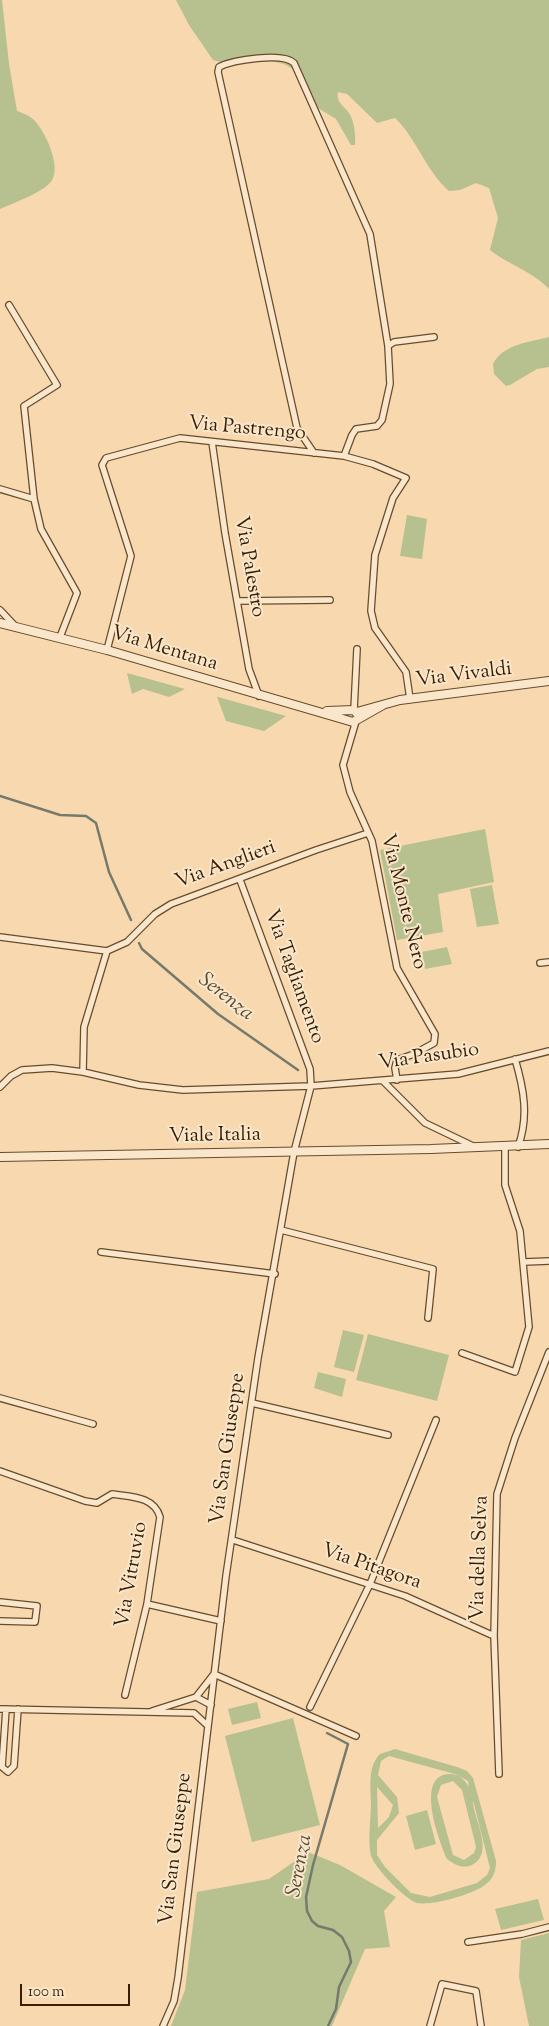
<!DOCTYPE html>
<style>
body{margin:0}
#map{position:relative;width:549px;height:2026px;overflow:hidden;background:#f7d8af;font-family:"Sorts Mill Goudy",serif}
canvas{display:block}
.scale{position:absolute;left:20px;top:1984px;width:110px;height:22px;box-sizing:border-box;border:2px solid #371e00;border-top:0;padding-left:6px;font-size:15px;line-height:18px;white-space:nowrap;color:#371e00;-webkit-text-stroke:4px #fae6cb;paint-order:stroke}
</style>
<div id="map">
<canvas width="549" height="2026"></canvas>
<div class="scale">100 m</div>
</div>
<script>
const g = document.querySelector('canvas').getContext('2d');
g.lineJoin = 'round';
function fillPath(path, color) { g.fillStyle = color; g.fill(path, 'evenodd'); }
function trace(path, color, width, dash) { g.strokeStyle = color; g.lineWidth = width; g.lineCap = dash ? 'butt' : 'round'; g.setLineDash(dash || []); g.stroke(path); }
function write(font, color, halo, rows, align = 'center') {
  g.font = font + ' "Sorts Mill Goudy",serif'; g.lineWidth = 4; g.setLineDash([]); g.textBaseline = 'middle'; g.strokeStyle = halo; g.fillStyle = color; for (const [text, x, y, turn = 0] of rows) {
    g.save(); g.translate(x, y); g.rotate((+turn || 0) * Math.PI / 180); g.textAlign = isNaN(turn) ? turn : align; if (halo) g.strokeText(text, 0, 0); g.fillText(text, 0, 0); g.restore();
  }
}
const green = new Path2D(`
 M0 0H2L9 64 17 111C23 113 30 116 34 120 46 132 64 171 49 184 38 194 14 203 0 209Z
 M176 0H549V289C532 271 509 265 490 250L498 218 489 188 476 183 460 190 449 191C426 171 417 139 395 118L377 123 347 94 338 92C336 102 343 105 349 113 354 120 356 136 355 145H351L336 119 318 108 309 89 293 69 284 64 271 61 224 63 213 60 189 25Z
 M549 337V367L537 369 510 385 506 386 494 374 493 364C503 344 530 342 549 337Z
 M407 515 427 519 422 559 400 556Z
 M127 673 185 689 169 697 143 689 132 694Z
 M217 697H218L286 716 264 731 226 721Z
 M485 829 494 882 438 894 443 932 397 940 380 850Z
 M492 885 499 924 477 927 470 889Z
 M447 947 452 964 425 969 422 952Z
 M343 1330 364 1335 354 1372 334 1367Z
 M368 1334 449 1355 437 1401 356 1380Z
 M318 1372 346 1379 342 1397 314 1388Z
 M257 1702 261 1718 232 1725 228 1709Z
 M293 1718 320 1825 252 1842 225 1736Z
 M395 1749 457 1767 467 1771 473 1778 496 1861C496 1870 494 1878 486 1884 475 1894 432 1906 417 1903 405 1899 377 1870 372 1858 367 1848 371 1817 371 1805 371 1788 367 1767 380 1754ZM389 1756 455 1774 468 1781 469 1787C465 1780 459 1774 450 1774 414 1774 439 1841 447 1859 455 1865 462 1869 472 1865 496 1853 472 1816 473 1800L490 1868 487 1875 477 1883 430 1897 411 1893 385 1867 377 1855V1840L399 1813 397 1797 378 1775 381 1761ZM453 1781 462 1790 476 1847 474 1853 464 1860 453 1855 437 1797 441 1785ZM377 1787 393 1805 389 1817 378 1828Z
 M427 1810 436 1844 415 1850 406 1816Z
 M308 1852 340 1865 396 1897 384 1911 390 1947 365 1949 332 2026H171L185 1990 197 1892 269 1879Z
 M538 1899 544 1920 501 1930 495 1909Z
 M549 1933V2026H529L519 1977 521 1940Z`);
const stream = new Path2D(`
 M0 796 60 815 86 816 96 823 109 872 131 920
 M139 943 142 949 218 1014 298 1070
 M327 1733 348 1744 313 1865 306 1897 307 1911 312 1921 318 1926 333 1930 342 1937 349 1951 351 1962 339 1987 336 2009 328 2026`);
const minor = new Path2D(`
 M9 305 57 385 24 406 34 499 41 529 77 593 60 637
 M212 442 225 533 249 669 259 696
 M314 453 297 428 218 72 219 67C233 60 283 52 294 63L370 234 388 346
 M344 456 352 435 356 429 377 426 382 420 390 384 388 346 394 342 434 337
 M0 489 34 499
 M237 601 330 600
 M0 610 16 627
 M107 650 131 556 102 465 106 458 180 438 344 456 373 464 406 478 393 498 375 555 371 611 375 628 406 672 410 699
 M354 710 357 649
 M356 721 343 765 350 792 372 841 397 968 435 1034 434 1043 414 1054 397 1060 395 1068 397 1080
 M0 937 107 951 127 942 155 914 171 904 316 850 368 833
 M540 963 549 962
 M515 1059C524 1089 529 1117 518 1147
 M83 1072 84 1027 107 951
 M383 1081 425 1123 473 1146
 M0 1087 11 1076 22 1070 52 1068 83 1072 139 1085 183 1090 311 1086 458 1074 549 1051
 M281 1230 433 1269 428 1318
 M101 1252 275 1274
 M524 1262 549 1261
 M462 1353 515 1372 529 1327 520 1231 505 1185V1148
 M0 1398 93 1424
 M252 1403 388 1435
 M0 1471 85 1501 97 1503 112 1494C131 1497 154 1496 160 1517L147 1604 125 1695
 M233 1540 405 1596 494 1636
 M0 1602 37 1606 35 1622 0 1621
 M147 1604 221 1621
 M196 1697 211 1705
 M310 1707 370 1584 436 1420
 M0 1709 194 1713 207 1725
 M6 1709 2 1767 8 1772 14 1766 18 1709
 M152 1711 196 1697 214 1674 356 1736
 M499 1774 494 1636 497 1494 515 1438 549 1352
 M468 1942 522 1934 549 1927
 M163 2026 174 2001 178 1978 226 1576 258 1358 294 1152 311 1086 310 1069 240 880
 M430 2026 442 1984 476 1991 481 2026`);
const tertiary = new Path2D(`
 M0 623 107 650 353 722 383 705
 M327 711 354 710 359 716
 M357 712 400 700 549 681
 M0 1157 431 1149 549 1144`);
const streetNames = [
 ["Via Pastrengo",247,430,5],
 ["Via Palestro",248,567,80],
 ["Via Mentana",164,650,17],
 ["Via Vivaldi",464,676,-7],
 ["Via Anglieri",226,866,-20],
 ["Via Monte Nero",402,902,76],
 ["Via Tagliamento",293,977,70],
 ["Via Pasubio",429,1058,-8],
 ["Viale Italia",215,1137,-1],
 ["Via San Giuseppe",229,1449,-82],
 ["Via della Selva",481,1558,-88],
 ["Via Pitagora",371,1568,19],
 ["Via Vitruvio",133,1575,-80],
 ["Via San Giuseppe",177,1849,-83]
];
const waterNames = [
 ["Serenza",225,998,38],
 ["Serenza",301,1866,-79]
];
fillPath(green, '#b7c08f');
trace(stream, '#757a6c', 2.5);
trace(minor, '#674c2c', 8);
trace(tertiary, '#674c2c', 10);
trace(minor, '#fae6cb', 5.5);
trace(tertiary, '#fae6cb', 8);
write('20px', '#371e00', '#fae6cb', streetNames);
write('italic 21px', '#564c36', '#fae6cb', waterNames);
</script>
